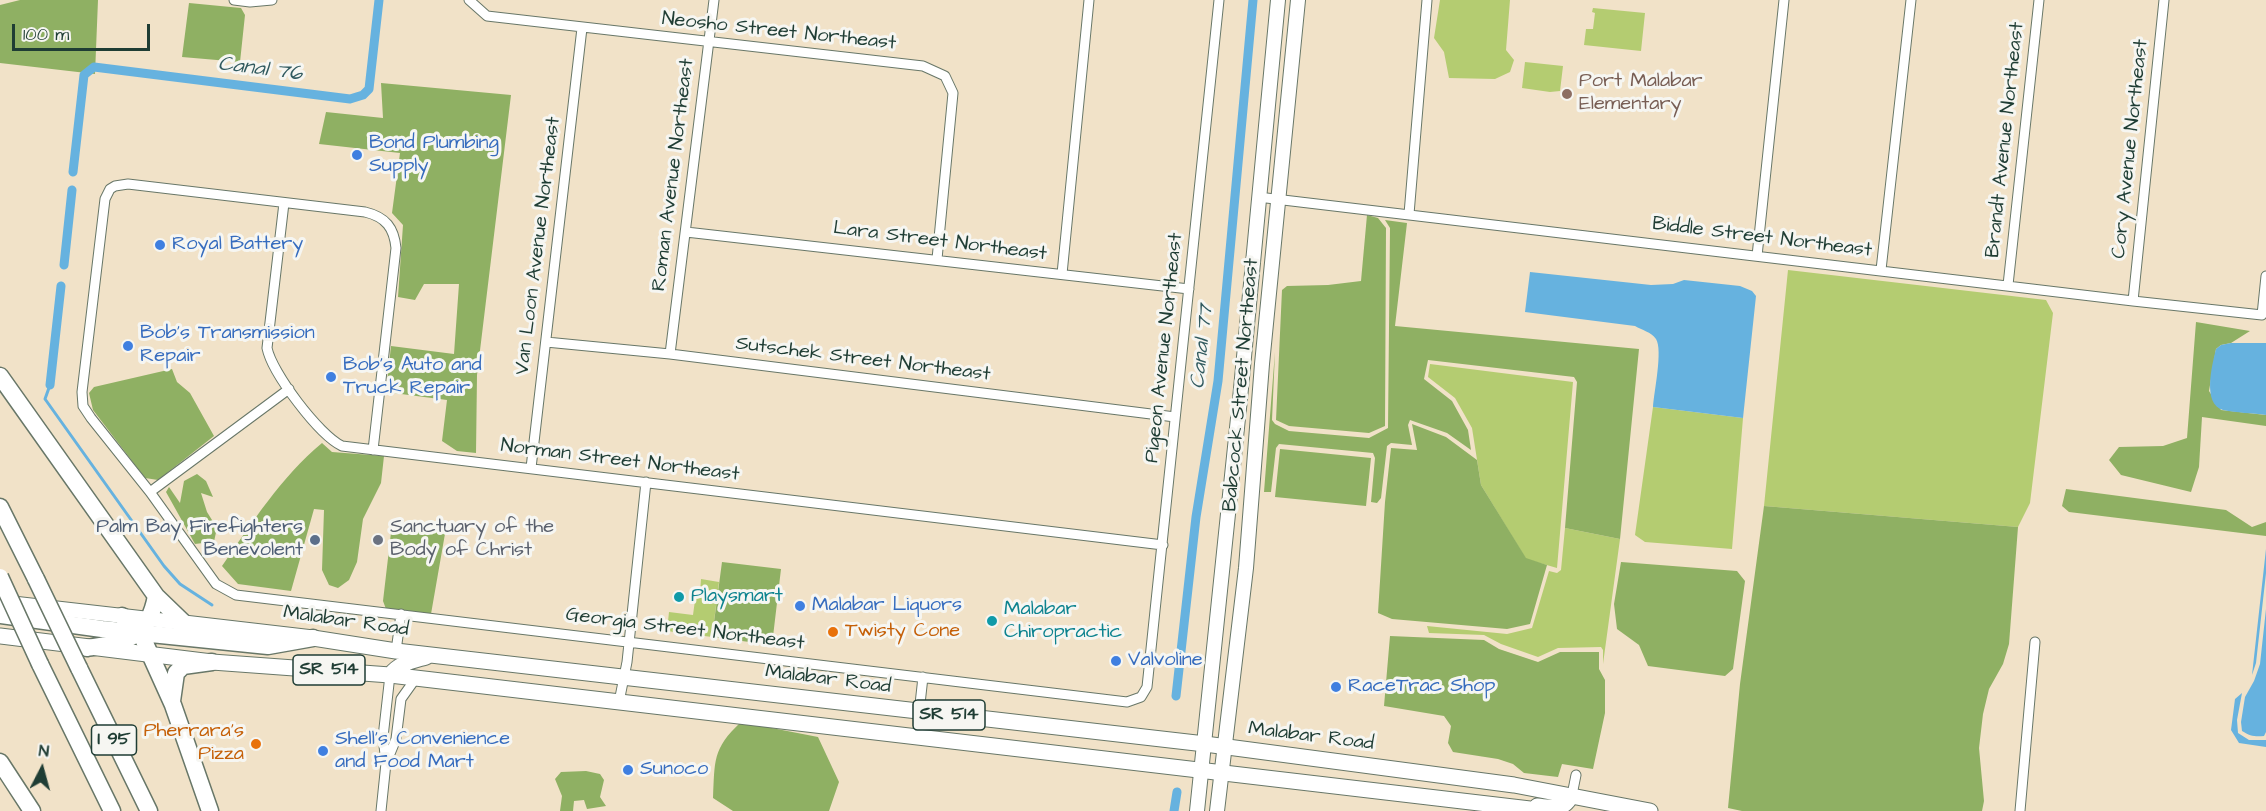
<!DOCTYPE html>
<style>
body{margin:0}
#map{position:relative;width:2266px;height:811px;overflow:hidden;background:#f1e2c8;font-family:"Architects Daughter",sans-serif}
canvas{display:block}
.north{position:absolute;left:12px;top:739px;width:60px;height:60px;-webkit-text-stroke:4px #f6f6f2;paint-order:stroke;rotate:6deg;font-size:16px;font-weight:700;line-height:24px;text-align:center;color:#1f3d34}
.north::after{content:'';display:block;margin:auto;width:21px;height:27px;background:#1f3d34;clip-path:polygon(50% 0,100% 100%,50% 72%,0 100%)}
.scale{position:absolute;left:12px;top:24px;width:138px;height:27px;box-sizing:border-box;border:3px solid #1f3d34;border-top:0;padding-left:8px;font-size:18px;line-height:21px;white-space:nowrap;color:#1f3d34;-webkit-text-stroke:4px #f6f6f2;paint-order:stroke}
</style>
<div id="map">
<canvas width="2266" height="811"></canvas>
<div class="north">N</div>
<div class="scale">100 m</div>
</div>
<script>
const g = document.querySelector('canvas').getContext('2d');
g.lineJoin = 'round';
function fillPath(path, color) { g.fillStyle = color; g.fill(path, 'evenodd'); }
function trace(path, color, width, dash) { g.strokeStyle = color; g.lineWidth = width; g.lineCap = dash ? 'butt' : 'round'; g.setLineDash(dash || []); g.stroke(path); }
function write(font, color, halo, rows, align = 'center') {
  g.font = font + ' "Architects Daughter",sans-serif'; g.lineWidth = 6; g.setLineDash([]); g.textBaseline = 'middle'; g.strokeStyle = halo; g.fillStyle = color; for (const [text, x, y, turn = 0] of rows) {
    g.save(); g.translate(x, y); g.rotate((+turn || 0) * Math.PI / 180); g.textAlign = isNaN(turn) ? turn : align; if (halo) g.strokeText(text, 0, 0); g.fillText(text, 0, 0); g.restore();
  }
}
const green = new Path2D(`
 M1440 0H1510L1506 50 1514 60 1510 72 1495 79 1449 78 1444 52 1434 38Z
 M1593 8 1645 13 1641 51 1584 45 1586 29H1593L1595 13 1592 12Z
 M1525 62 1563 66 1560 91 1550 92 1522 88Z
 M1788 270 2046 300 2053 313 2030 503 2018 527 1764 506Z
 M1430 364 1573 382 1557 568 1526 559 1481 485 1472 428 1455 398 1428 377Z
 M1653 407 1743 418 1732 549 1645 542 1635 535Z
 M1565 528 1620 539 1603 664V650L1601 647 1558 648 1538 657 1501 644 1484 635 1429 633 1427 626 1507 634 1532 628 1549 571 1557 573 1561 570Z
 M701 579 719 582 712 637 667 631 669 612 693 615 696 593H700Z`);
const forest = new Path2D(`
 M20 0H98L95 74 0 63V5Z
 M189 3 241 8 245 15 240 62 182 57Z
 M381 83 511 95 477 375 476 453 457 451 442 441 447 400 386 392 391 346 454 354 459 284H424L415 300 398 297 403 225 392 213 400 153 319 144 326 112 383 118Z
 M1367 215 1378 218 1386 228 1385 426 1369 433 1289 426 1276 420 1282 290 1287 286 1328 285 1361 281Z
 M1385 220 1407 223 1395 326 1639 349 1620 539 1565 528 1577 382 1574 377 1428 360 1424 379 1452 401 1468 430 1471 450 1447 433 1410 420 1408 425 1412 445 1391 443 1387 446 1381 498 1377 503 1371 502 1375 458 1373 453 1279 444 1276 448 1271 492H1264L1275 352 1272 420 1275 424 1289 431 1369 438 1388 428 1390 228Z
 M2196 322 2250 331 2231 343 2221 345 2216 349 2209 391 2221 410 2266 415V426L2202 417 2199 467 2191 492 2121 475 2109 460 2119 447 2163 446 2187 438Z
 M172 369 177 382 190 393 214 436 158 480 145 478 93 410 89 393 94 387Z
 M1412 424 1446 437 1477 460 1481 485 1526 558 1547 565 1530 624 1507 629 1392 619 1378 613 1385 502 1391 448 1417 450Z
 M322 443 332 452 384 456 381 483 363 519 357 562 349 580 338 588 329 585 322 570 324 510 314 509 291 591 238 584 222 566C252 523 281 477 322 443Z
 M1280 449 1371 458 1366 506 1275 497Z
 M197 474 206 481 213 497 201 493 207 512 217 528 213 546 203 543 195 544 166 492 169 487 180 503 184 481Z
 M2066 489 2226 510 2252 527 2266 522V536L2069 512 2062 506Z
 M1764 506 2018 527 2009 644 2003 664 1989 689 1983 714 1979 748 1984 801 1982 811H1742L1728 808 1740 684Z
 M392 524 446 528 431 614 386 609 383 601Z
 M722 562 781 569 772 645 712 637Z
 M1621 562 1737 571 1745 581 1733 669 1725 676 1648 666 1639 645 1617 629 1614 604Z
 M1390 636 1484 640 1499 649 1538 662 1560 652H1599V669L1605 680V713L1593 769 1562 764 1558 777 1524 773 1513 764 1498 759 1453 752 1448 743 1451 726 1444 716 1384 706Z
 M741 722 818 737 839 782 829 811H733L713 798C715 761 712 749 741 722Z
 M586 771 600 774 604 780 600 797 606 806 587 809 584 800 574 801 573 811H560L562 796 555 779 561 772Z`);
const water = new Path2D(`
 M1530 272 1651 285 1673 284 1684 280 1740 286 1752 291 1756 296 1743 418 1653 407C1654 392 1663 350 1656 339 1651 332 1642 330 1635 326L1525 312Z
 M2231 343H2266V415C2252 413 2237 413 2223 410 2202 404 2212 365 2216 349L2221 345Z
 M2266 549V573L2256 663 2252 675Z
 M2266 609V732L2264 736C2255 737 2250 736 2242 731L2241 722 2245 697 2254 681 2260 664Z
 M2242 693 2237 720 2238 733 2249 740H2266V747L2239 743 2231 730 2235 699Z`);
const stream = new Path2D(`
 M50 385 45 399 164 566 180 584 212 605`);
const canal = new Path2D(`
 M73 172 84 75 94 67 350 99 363 95 369 89 379 0
 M64 265 72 190
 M50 385 61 286
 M1176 696 1196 517 1218 381 1253 0
 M1174 811 1177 792`);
const street = new Path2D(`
 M234 0 250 2 272 0
 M469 0 487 16 923 66 945 76 953 93 937 259
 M1258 197 2133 301 2262 315 2266 276
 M284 203 267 348C272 373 319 435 342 446L1163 545
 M1409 214 1427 0
 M686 232 1189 289
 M1757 256 1784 0
 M1881 270 1911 0
 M1062 274 1089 0
 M2008 285 2039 0
 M2133 301 2164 0
 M546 342 670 354 1175 417
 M670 354 714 0
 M373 450 396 248C394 228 386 217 365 212L128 184 115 186 110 189 105 199 82 392 83 406 91 418 150 492 216 584 236 595 1127 702 1141 697 1147 687 1219 0
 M531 468 582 28
 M150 492 289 389
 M396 651 401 614
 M619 702 627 662 646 482
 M919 713 923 677
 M387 761 396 739 401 699 416 678
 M1572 795 1576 775
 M381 811 386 763 383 737 390 675
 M2020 811 2035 642`);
const secondary = new Path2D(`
 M0 602 184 623
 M1197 811 1240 399 1278 0
 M1217 811 1246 568 1262 364 1298 0`);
const primary = new Path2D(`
 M184 623 313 638 396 651 1205 744 1514 785 1650 811
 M0 636 212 662 390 675 1547 811
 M390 675C399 663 412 661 426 657
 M1537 806C1556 808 1563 811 1572 795`);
const highway = new Path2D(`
 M0 376 156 596 184 623
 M0 507 36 579
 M0 615 102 629 268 646 313 638
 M122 616 136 626 140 632 173 705 210 811
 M87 648C125 642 148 640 156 596
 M40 664 112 811
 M79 668 149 811
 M172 701 176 673 183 666 212 662
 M0 762 32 811`);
const highwayBridge = new Path2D(`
 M0 577 40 664
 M36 579 79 668`);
const markers = [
 [1567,94,6,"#8d6e63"],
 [357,155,6,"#3f7fe0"],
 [160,245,6,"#3f7fe0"],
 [128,346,6,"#3f7fe0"],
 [331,377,6,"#3f7fe0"],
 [315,540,6,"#5c6f8a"],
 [378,540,6,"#6b7280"],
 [679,597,6,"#0f9aa8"],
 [800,606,6,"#3f7fe0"],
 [992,621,6,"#0f9aa8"],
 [833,632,6,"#e8710a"],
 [1116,661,6,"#3f7fe0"],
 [1336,687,6,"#3f7fe0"],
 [256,744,6,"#e8710a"],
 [323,751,6,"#3f7fe0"],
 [628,770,6,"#3f7fe0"]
];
const shields = [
 [329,670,72],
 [949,715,72],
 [114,740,45]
];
const shieldNames = [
 ["SR 514",329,670],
 ["SR 514",949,715],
 ["I 95",114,740]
];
const streetNames = [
 ["Neosho Street Northeast",779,32,6],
 ["Brandt Avenue Northeast",2006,140,-84],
 ["Cory Avenue Northeast",2131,149,-84],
 ["Roman Avenue Northeast",674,175,-83],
 ["Biddle Street Northeast",1762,238,7],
 ["Lara Street Northeast",940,242,7],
 ["Van Loon Avenue Northeast",539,246,-83],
 ["Pigeon Avenue Northeast",1165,348,-84],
 ["Sutschek Street Northeast",863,360,7],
 ["Babcock Street Northeast",1242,385,-85],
 ["Norman Street Northeast",620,461,7],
 ["Malabar Road",346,622,8],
 ["Georgia Street Northeast",685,630,7],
 ["Malabar Road",828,680,7],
 ["Malabar Road",1311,737,7]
];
const educationNames = [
 ["Port Malabar",1579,82],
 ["Elementary",1579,105]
];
const shopNames = [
 ["Bond Plumbing",369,144],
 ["Supply",369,167],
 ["Royal Battery",172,245],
 ["Bob's Transmission",140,334],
 ["Repair",140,357],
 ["Bob's Auto and",343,366],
 ["Truck Repair",343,389],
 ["Malabar Liquors",812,606],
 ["Valvoline",1128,661],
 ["RaceTrac Shop",1348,687],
 ["Shell's Convenience",335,740],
 ["and Food Mart",335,763],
 ["Sunoco",640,770]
];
const serviceNames = [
 ["Palm Bay Firefighters",303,528],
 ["Benevolent",303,551]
];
const worshipNames = [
 ["Sanctuary of the",390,528],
 ["Body of Christ",390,551]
];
const cultureNames = [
 ["Playsmart",691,597],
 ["Malabar",1004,610],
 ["Chiropractic",1004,633]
];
const foodNames = [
 ["Twisty Cone",845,632],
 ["Pherrara's",244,732,"right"],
 ["Pizza",244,755,"right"]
];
const waterNames = [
 ["Canal 76",260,70,7],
 ["Canal 77",1203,347,-84]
];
fillPath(green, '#b4cc71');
fillPath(forest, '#8fb063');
fillPath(water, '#66b2df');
trace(stream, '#66b2df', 3);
trace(canal, '#66b2df', 9);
trace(street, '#687768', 11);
trace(secondary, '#687768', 16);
trace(primary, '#687768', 17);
trace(highway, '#687768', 19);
trace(street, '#fff', 9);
trace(secondary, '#fff', 14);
trace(primary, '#fff', 15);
trace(highway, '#fff', 16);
trace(highwayBridge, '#687768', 19, []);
trace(highwayBridge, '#fff', 16);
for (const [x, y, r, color] of markers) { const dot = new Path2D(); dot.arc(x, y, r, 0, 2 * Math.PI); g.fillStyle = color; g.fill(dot); trace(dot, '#f6f6f2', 2); }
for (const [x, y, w] of shields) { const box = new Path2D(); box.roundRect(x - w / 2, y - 15, w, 30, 4.5); g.fillStyle = '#f6f6f2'; g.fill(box); trace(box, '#1f3d34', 1.5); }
write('bold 18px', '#1f3d34', null, shieldNames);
write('20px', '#1f3d34', '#f6f6f2', streetNames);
write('20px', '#785e54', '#f6f6f2', educationNames, 'left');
write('20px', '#366cbe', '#f6f6f2', shopNames, 'left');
write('20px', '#4e5e75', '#f6f6f2', serviceNames, 'right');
write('20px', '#5b616d', '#f6f6f2', worshipNames, 'left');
write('20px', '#0d838f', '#f6f6f2', cultureNames, 'left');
write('20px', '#c56008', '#f6f6f2', foodNames, 'left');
write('italic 21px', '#315a5f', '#f6f6f2', waterNames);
</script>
